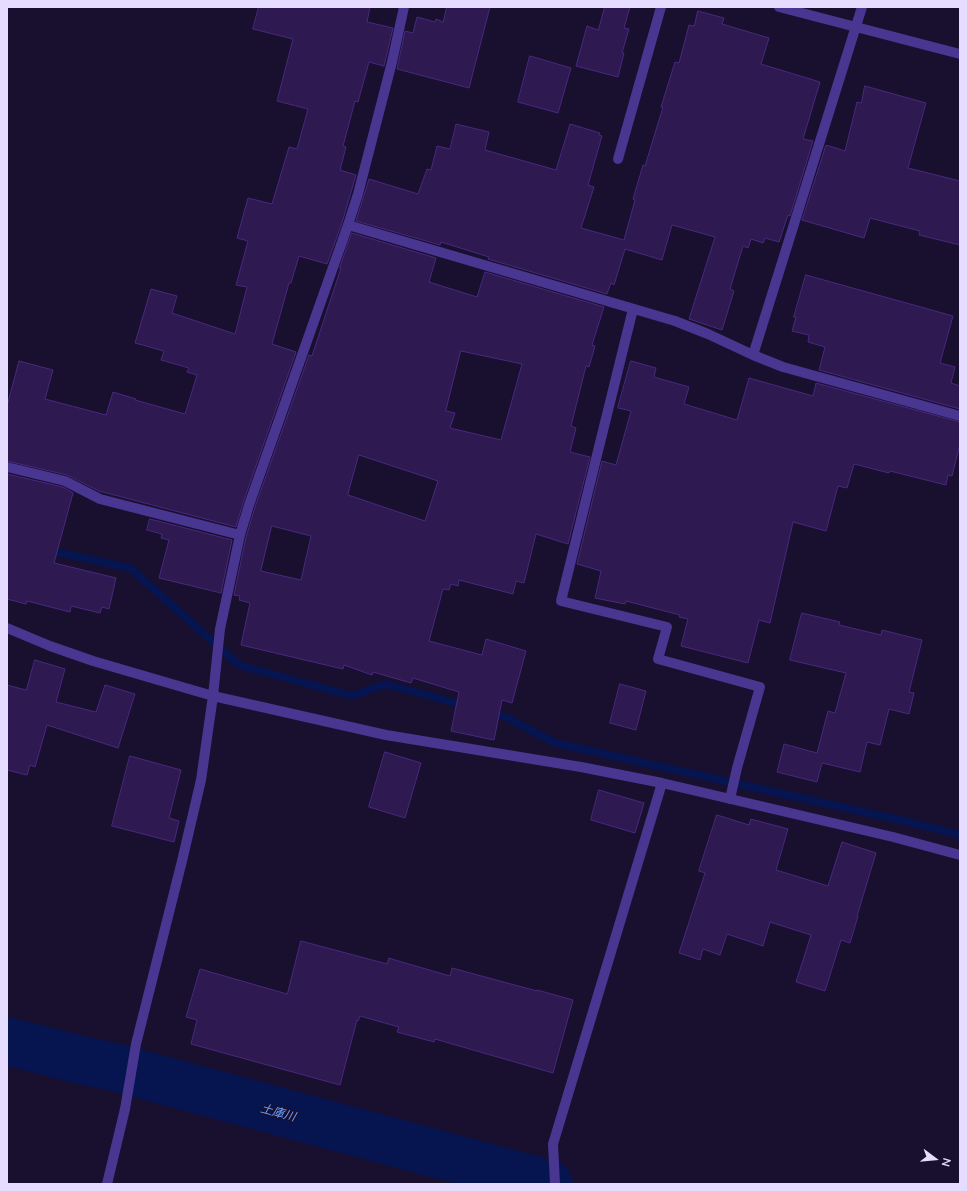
<!DOCTYPE html>
<meta charset="utf-8">
<style>
body{margin:0}
#map{position:relative;width:967px;height:1191px;overflow:hidden;background:#190f2e;font-family:Mulish,sans-serif}
canvas{display:block}
.frame{position:absolute;inset:0;border:8px solid #e6dcff;pointer-events:none}
.north{position:absolute;left:915px;top:1139px;width:40px;height:40px;-webkit-text-stroke:3px #190f2e;paint-order:stroke;rotate:106deg;font-size:11px;font-weight:700;line-height:16px;text-align:center;color:#e6dcff}
.north::after{content:'';display:block;margin:auto;width:14px;height:18px;background:#e6dcff;clip-path:polygon(50% 0,100% 100%,50% 72%,0 100%)}
</style>
<div id="map">
<canvas width="967" height="1191"></canvas>
<div class="frame"></div>
<div class="north">N</div>
</div>
<script>
const g = document.querySelector('canvas').getContext('2d');
g.lineJoin = 'round';
function trace(path, color, width, dash) { g.strokeStyle = color; g.lineWidth = width; g.lineCap = dash ? 'butt' : 'round'; g.setLineDash(dash || []); g.stroke(path); }
function fillPath(path, color) { g.fillStyle = color; g.fill(path, 'evenodd'); }
function write(font, color, halo, rows, align = 'center') {
  g.font = font + ' Mulish,"Noto Sans JP",sans-serif'; g.lineWidth = 3; g.setLineDash([]); g.textBaseline = 'middle'; g.strokeStyle = halo; g.fillStyle = color; for (const [text, x, y, turn = 0] of rows) {
    g.save(); g.translate(x, y); g.rotate((+turn || 0) * Math.PI / 180); g.textAlign = isNaN(turn) ? turn : align; if (halo) g.strokeText(text, 0, 0); g.fillText(text, 0, 0); g.restore();
  }
}
const stream = new Path2D(`
 M47 550 130 568 239 665 352 696 385 684 467 706
 M489 712 506 717 555 743 909 822 960 835`);
const river = new Path2D(`
 M7 1041 77 1059 114 1067 549 1184`);
const building = new Path2D(`
 M259 7H370L367 22 393 28 384 66 369 62 358 102 355 101 343 146 346 147 340 170 356 175 342 223 327 264 299 256 291 283H289L272 344 296 352 243 503 236 527 99 491 67 475 7 461V406L19 361 53 370 45 399 106 415 113 392 136 399 135 400 185 414 197 375 187 372 189 368 161 360 164 351 135 343 151 289 177 296 172 313 235 334 247 287 236 285 248 241 237 238 248 198 272 204 289 147 297 149 308 109 277 101 293 39 253 29Z
 M447 7H490L469 88 397 69 405 31 413 33 417 17 435 22 436 19 443 22Z
 M605 7H630L624 28 629 29 622 53H624L618 77 576 66 587 26 598 30Z
 M698 11 724 18 722 24 769 38 761 64 820 82 803 139 813 141 790 216 788 215 779 242 765 238 763 243 751 239 748 248 743 246 730 289 734 291 722 330 689 319 715 237 672 225 662 260 625 249 614 285 611 283 607 294 488 259 489 257 441 242 440 245 356 221 369 179 418 194 427 169 431 170 437 146 450 149 456 124 489 132 485 150 556 170 570 124 600 133 599 135 602 136 588 185 594 187 581 228 624 240 635 200 633 199 643 165 645 166 663 107H661L675 62 679 63 689 25 694 26Z
 M530 56 571 68 558 113 518 102Z
 M865 86 926 103 908 168 960 181V245L919 235 920 231 870 218 864 238 802 220 826 145 845 151 857 102 861 103Z
 M352 233 436 258 429 282 477 297 485 272 604 307 592 345 595 346 589 367 586 366 571 426 576 428 570 452 590 457 568 544 536 534 524 583 516 581 513 594 459 580 458 586 451 584 449 590 443 589 429 641 482 655 486 639 526 651 512 703 502 700 494 740 451 731 459 692 413 678 411 683 373 672 372 675 344 665 343 669 241 645 250 603 239 600 240 596 234 595 246 537 255 507 309 355 312 356 341 268H340ZM461 351 522 364 501 440 450 428 455 413 446 411ZM359 455 438 481 425 521 348 495ZM272 526 311 536 301 580 261 571Z
 M806 275 953 316 940 363 955 367 951 383 960 386V409L819 370 825 347 808 342 809 335 792 331 796 317H794Z
 M631 361 656 368 654 377 689 387 684 404 737 420 749 378 813 396 816 383 960 422V444L952 476 948 475 946 485 890 471 889 473 854 464 847 488 838 486 826 531 793 522 770 623 759 620 748 663 681 646 688 619 679 617 680 615 626 601 625 604 595 598 601 571 577 564 602 461 616 465 631 411 618 408Z
 M7 474 63 487 73 493 54 563 116 578 109 609 102 607 100 613 71 606 70 612 27 601 26 604 7 599Z
 M150 519 232 540 221 593 159 578 169 540 161 538 162 534 147 530Z
 M802 613 840 622 839 625 881 635 882 630 922 640 909 692 914 693 909 714 889 709 880 745 867 742 860 772 822 763 817 782 777 772 784 744 817 753 828 711 835 713 846 673 790 660Z
 M35 660 65 669 56 702 96 712 105 685 135 694 118 748 47 725 35 767 30 765 27 775 7 770V685L26 690Z
 M620 684 646 691 636 730 610 723Z
 M385 752 421 763 405 818 369 807Z
 M130 756 181 770 169 818 179 821 174 842 112 826Z
 M599 790 644 803 635 833 591 820Z
 M717 815 749 825 751 819 788 829 776 870 828 886 842 842 876 853 857 916H858L850 943 841 940 825 991 796 982 811 935 770 922 763 946 727 934 720 955 703 949 700 960 679 953 705 873 699 871Z
 M301 941 387 964 389 958 395 960 450 976 452 968 537 991V990L573 1000 553 1073 435 1039 434 1042 397 1032 399 1027 360 1016 358 1021 357 1020 340 1085 191 1044 197 1020 186 1017 200 969 287 994Z`);
const minor = new Path2D(`
 M779 7 960 54
 M618 159 661 7
 M348 225 675 321 708 334 753 355 783 367 960 416
 M633 309 561 601 667 627 658 659 760 687 737 768 730 799
 M753 355 862 7
 M7 467 65 481 100 499 240 535
 M7 628 50 646 93 661 213 696 386 735 581 767 662 783 893 837 960 855
 M107 1184 125 1109 136 1044 182 861 201 780 213 696 220 629 240 535 249 505 348 225 358 194 392 62 404 7
 M555 1184 553 1144 662 783`);
const waterNames = [
 ["土庫川",278,1113,15]
];
trace(stream, '#061450', 8);
trace(river, '#061450', 48);
fillPath(building, '#2e1951');
trace(building, '#48297f', 1);
trace(minor, '#483691', 10);
write('italic 12px', '#6aa1ff', '#190f2e', waterNames);
</script>
